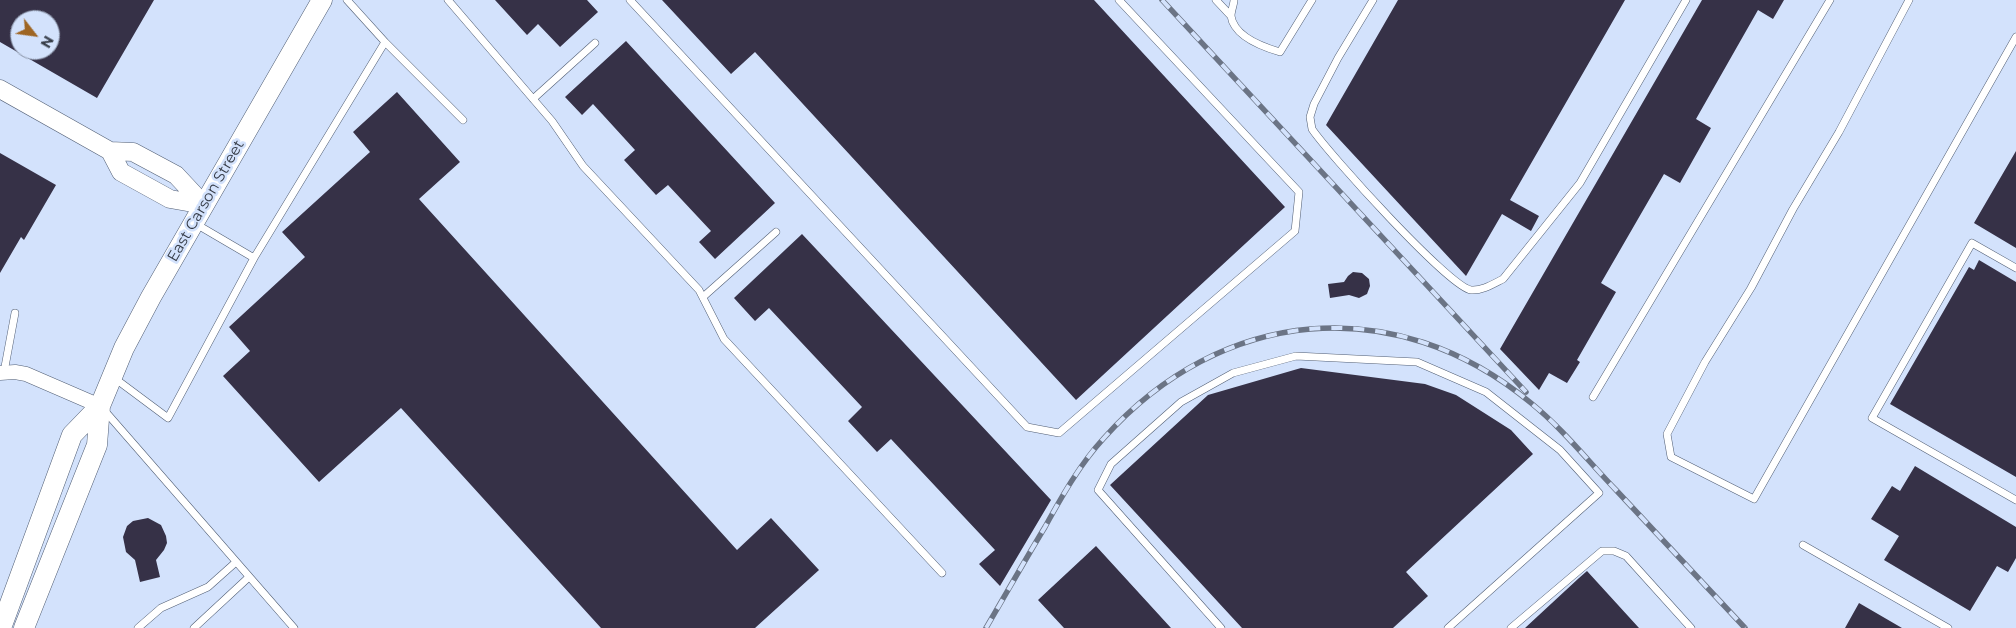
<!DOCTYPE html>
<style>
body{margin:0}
#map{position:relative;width:2016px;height:628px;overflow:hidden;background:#d3e2fc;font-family:Montserrat,sans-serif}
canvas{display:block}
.north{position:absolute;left:10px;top:10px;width:50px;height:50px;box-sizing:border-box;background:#d3e2fc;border:1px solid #949fb3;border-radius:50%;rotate:120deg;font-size:14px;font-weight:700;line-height:20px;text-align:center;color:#353b46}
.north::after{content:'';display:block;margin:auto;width:18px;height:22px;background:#9e6523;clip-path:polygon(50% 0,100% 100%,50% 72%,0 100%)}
</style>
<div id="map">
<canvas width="2016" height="628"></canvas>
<div class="north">N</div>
</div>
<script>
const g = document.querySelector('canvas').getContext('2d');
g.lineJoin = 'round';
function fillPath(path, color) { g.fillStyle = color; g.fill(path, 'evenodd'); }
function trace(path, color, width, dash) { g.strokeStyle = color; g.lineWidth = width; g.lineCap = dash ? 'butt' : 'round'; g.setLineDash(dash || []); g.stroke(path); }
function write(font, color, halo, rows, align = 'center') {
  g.font = font + ' Montserrat,sans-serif'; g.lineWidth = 5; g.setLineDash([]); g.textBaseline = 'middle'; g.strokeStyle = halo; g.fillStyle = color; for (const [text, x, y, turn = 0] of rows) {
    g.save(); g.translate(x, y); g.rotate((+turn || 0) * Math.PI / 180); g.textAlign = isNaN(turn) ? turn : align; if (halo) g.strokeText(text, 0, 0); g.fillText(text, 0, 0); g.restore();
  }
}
const building = new Path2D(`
 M0 0H154L97 98 0 42ZM20 20H50V50H20Z
 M495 0H587L598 12 560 47 538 24 527 35Z
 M662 0H1094L1285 207 1076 400 755 52 731 74Z
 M1398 0H1625L1510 200 1539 216 1531 231 1502 214 1466 276 1326 125Z
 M1702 0H1784L1773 19 1758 10 1696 119 1711 128 1680 183 1664 174 1601 283 1616 292 1577 360 1580 362 1567 383 1549 373 1539 390 1500 349Z
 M626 41 775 203 715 259 699 242 711 231 668 185 656 195 624 160 635 150 593 104 582 115 565 97Z
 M397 92 460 162 419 199 737 550 771 518 819 570 755 628H601L401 408 319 482 223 376 250 351 229 327 305 257 282 232 370 152 353 132Z
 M2016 151V248L1974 223Z
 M0 153 56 185 24 240 21 237 0 273Z
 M802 234 1051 500 1000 586 979 564 995 550 891 439 877 452 848 421 862 407 769 308 755 321 734 298Z
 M1979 260 2016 282V477L1890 404 1969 267 1974 270Z
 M1353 272 1362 273 1369 279 1370 286 1367 294 1359 298 1349 295 1330 298 1328 284 1344 282 1348 276Z
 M1301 368 1425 384 1456 395 1511 430 1533 454 1406 572 1428 596 1393 628H1242L1110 485 1208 395Z
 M1915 466 2016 527V558L2008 572 1997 566 1970 611 1884 560 1899 536 1871 519 1892 486 1900 491Z
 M148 518 161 525 166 536 167 543 164 550 156 560 160 577 140 582 135 560 126 552 123 537 127 526 133 521Z
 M1096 546 1171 628H1064L1038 600Z
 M1587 571 1639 628H1525L1579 578Z
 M1859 603 1902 628H1845Z`);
const service = new Path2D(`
 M347 0 385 42
 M448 0 552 121 583 166 699 290 724 339 942 573
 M630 0 1027 427 1059 433 1295 231 1299 192 1119 0
 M1216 0 1231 16
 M1234 0C1234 4 1231 11 1231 16 1234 37 1263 47 1280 52L1312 0
 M1373 0 1338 58 1314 104 1310 117 1312 129C1328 153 1449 287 1471 290 1482 291 1493 284 1503 279L1580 183 1686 0
 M1909 0 1839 132 1793 209 1751 288 1705 362 1667 434 1671 457 1754 499 2016 37
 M533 99 595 43
 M196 224 254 258 385 42 463 120
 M2016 268 1972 243 1872 418 2016 500
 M703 297 776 232
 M4 372 15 313
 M113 377 168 418 254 258
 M1593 397 1830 0
 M104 410 294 628
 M1803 545 1948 628
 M138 628 161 608 208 587 236 562
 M194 628 249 577
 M1221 628 1098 490 1111 464 1181 402 1233 373 1296 356 1417 362 1486 392 1560 450 1599 493 1448 628
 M1511 628 1602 551H1614L1626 556 1691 628`);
const minor = new Path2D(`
 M0 373 15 372 26 374 100 406`);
const tertiary = new Path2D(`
 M0 89 110 151 133 152 176 175 204 205
 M110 151 121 172 170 199 204 205`);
const secondary = new Path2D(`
 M1 628 72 435 100 406
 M24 628 97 445 100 406 124 348 151 297 322 0`);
const rail = new Path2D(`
 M1162 0 1526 392
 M986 628C1006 594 1025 560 1045 527 1062 496 1080 464 1104 438 1221 307 1395 290 1531 403 1563 429 1588 461 1616 490 1659 536 1702 582 1745 628`);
const streetNames = [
 ["East Carson Street",206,201,-60]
];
fillPath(building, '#363147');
trace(service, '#515e74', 8);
trace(minor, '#515e74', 15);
trace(tertiary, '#515e74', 19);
trace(secondary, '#515e74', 21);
trace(service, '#fff', 7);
trace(minor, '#fff', 14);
trace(tertiary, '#fff', 18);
trace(secondary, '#fff', 20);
trace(rail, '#6b7485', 5.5);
trace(rail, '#d3e2fc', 4, [11]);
write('15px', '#353b46', '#d3e2fc', streetNames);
</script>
